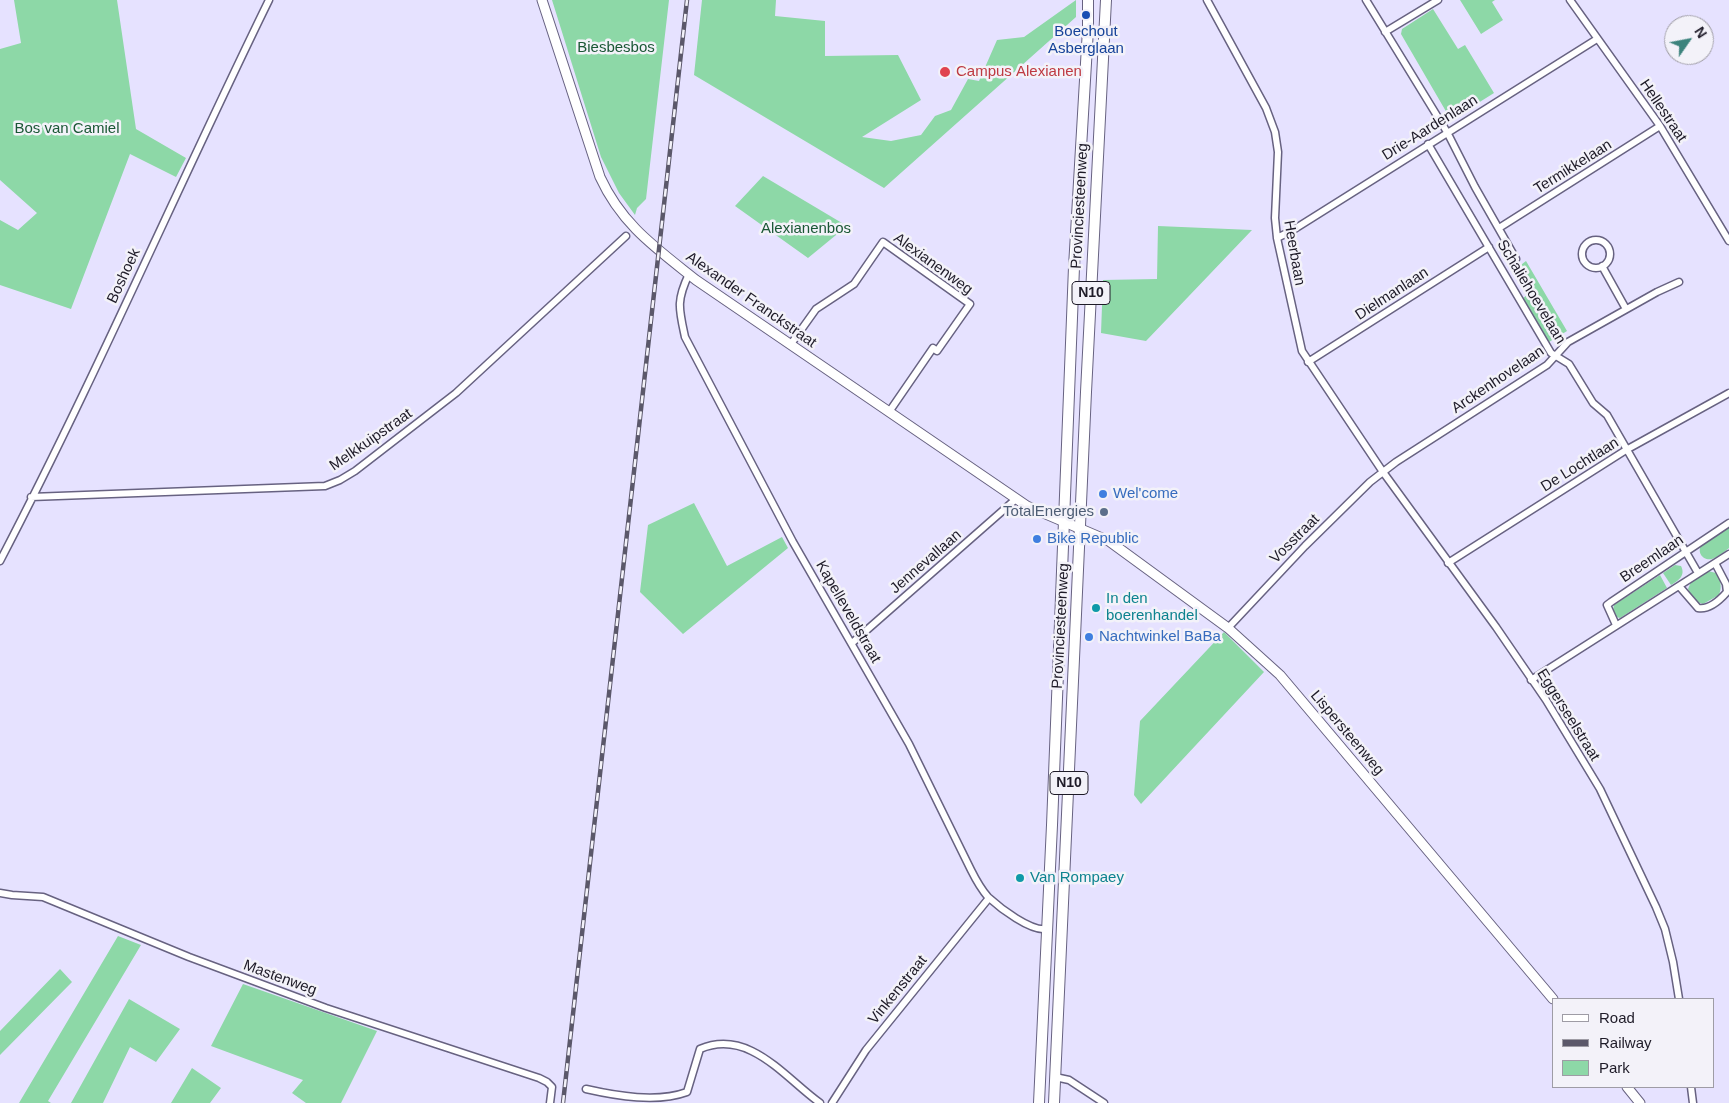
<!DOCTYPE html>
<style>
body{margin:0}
#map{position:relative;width:1729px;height:1103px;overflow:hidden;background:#e6e2ff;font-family:Arial,sans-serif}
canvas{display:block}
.legend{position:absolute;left:1552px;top:998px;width:162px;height:90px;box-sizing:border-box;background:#f3f2f9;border:1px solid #9e9ca5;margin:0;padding:6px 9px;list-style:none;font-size:15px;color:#1e1b28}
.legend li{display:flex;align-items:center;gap:10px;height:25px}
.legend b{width:25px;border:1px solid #9e9ca5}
.north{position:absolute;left:1664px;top:15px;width:50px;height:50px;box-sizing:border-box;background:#f3f2f9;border:1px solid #9e9ca5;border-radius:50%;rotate:57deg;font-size:14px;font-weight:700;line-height:20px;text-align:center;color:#1e1b28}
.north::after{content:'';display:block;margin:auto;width:18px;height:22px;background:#3c837d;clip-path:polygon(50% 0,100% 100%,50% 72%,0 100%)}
</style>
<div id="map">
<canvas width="1729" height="1103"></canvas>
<ul class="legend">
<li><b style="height:6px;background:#fff"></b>Road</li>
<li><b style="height:6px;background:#5b586a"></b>Railway</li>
<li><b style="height:14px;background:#8dd8a7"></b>Park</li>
</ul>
<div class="north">N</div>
</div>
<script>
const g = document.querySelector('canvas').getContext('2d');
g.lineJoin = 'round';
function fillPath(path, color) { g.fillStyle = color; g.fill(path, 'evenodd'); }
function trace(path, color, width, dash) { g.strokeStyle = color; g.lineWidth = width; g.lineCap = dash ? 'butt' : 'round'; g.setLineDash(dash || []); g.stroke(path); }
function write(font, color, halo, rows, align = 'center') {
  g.font = font + ' Arial,sans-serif'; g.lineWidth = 5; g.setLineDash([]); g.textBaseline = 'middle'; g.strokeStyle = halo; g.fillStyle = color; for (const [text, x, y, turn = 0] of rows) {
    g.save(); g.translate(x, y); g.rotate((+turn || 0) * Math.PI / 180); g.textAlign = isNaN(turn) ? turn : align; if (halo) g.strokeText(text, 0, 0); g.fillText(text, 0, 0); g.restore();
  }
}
const green = new Path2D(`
 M14 0H117L136 129 186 158 176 177 130 154 71 309 0 285V220L18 230 37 213 0 180V49L21 43Z
 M552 0H669L646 199 637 208 635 215 619 193 601 157Z
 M702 0H776L775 16 825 21V56L898 55 921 100 862 137 891 141 921 135 935 116 951 110 968 79 979 81 997 40 1024 37 1076 0V17L884 188 694 75Z
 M1460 0H1495L1492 2 1503 20 1481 34Z
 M1433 9 1458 49 1465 45 1494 93 1451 120 1401 34 1402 29Z
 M763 176 847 226 808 258 735 206Z
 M1158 226 1252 230 1146 341 1101 333 1103 280 1157 279Z
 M1526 261 1567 331 1549 342 1523 298 1530 293 1517 268Z
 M694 503 727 566 782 537 788 548 683 634 640 592 648 525Z
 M1729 527V548C1724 552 1718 557 1712 559 1703 561 1696 552 1702 544 1708 537 1721 532 1729 527Z
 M1675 565 1681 566C1686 576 1678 581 1671 585L1663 573Z
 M1708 571 1716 573C1721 581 1722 586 1719 595L1703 604C1694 602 1691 597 1688 589L1691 582Z
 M1660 575 1667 588 1620 618 1616 617 1613 610 1614 605Z
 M1224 632 1264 672 1141 804 1134 795 1140 721Z
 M118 936 141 945 48 1101 51 1103H19Z
 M60 969 72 982 0 1055V1031Z
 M243 984 377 1031 341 1103H306L292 1093 303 1080 211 1046Z
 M129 999 180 1029 156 1062 130 1047 103 1103H71Z
 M192 1068 221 1088 210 1103H171Z`);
const street = new Path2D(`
 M1207 0 1266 108 1275 132 1278 152 1275 218 1277 238 1302 351 1383 472 1496 627 1546 700 1600 789 1656 907 1665 929 1673 962 1679 999
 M1366 0 1447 132 1475 187 1516 259
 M1570 0 1660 126 1729 241
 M1385 32 1438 0
 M1428 144 1551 353 1569 364 1593 403 1607 415 1698 573
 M1499 228 1660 126
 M1277 238 1293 230 1597 39
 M1582 254a14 14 0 1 1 28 0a14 14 0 1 1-28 0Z
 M1602 266 1626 309
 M689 274C676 301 679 309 685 337L793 542 909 744 971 870C976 880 981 889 988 897 1000 908 1031 932 1047 929
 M791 344 816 309 854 284 883 242 970 304 937 351 933 348 889 412
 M1308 362 1489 247
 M31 497 325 486 340 480 355 471 456 393 626 236
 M0 561C96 377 178 186 269 0
 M1448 563 1626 450 1729 393
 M1679 586 1698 608C1709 610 1720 600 1727 592L1726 584 1715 563
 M1616 625 1607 605 1611 602 1729 523
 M1228 628 1305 546 1370 482 1396 462 1547 365 1568 342 1657 292 1679 282
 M852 643 1016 499
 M1531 680 1729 554
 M0 893 12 895 43 897 189 957 326 1008 539 1078 547 1082 552 1087 550 1103
 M1055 1077 1069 1080 1104 1103
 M1691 1087 1693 1103
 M586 1089C617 1096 657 1103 687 1092L700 1049C749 1028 785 1078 820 1103
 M832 1103 866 1050 989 898`);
const secondary = new Path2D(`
 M542 0 600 177C622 225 656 248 696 280L1027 506 1109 541 1228 628 1280 675 1553 999
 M1627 1087 1640 1103`);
const primary = new Path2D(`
 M1039 1103 1052 825 1074 267 1088 29V0
 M1054 1103 1086 392 1106 0`);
const rail = new Path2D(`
 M563 1103 687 0`);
const markers = [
 [1086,15,5,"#1a4fb4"],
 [945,72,6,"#e0444e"],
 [1103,494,5,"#3f7fe0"],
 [1104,512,5,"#5c6f8a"],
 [1037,539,5,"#3f7fe0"],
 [1096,608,5,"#0f9aa8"],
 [1089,637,5,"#3f7fe0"],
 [1020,878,5,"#0f9aa8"]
];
const shields = [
 [1091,293,38],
 [1069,783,38]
];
const shieldNames = [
 ["N10",1091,293],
 ["N10",1069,783]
];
const transitNames = [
 ["Boechout",1086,32],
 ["Asberglaan",1086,49]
];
const parkNames = [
 ["Biesbesbos",616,48],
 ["Bos van Camiel",67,129],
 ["Alexianenbos",806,229]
];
const healthNames = [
 ["Campus Alexianen",956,72]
];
const streetNames = [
 ["Hellestraat",1663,111,56],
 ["Drie-Aardenlaan",1430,128,-32],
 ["Termikkelaan",1573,167,-32],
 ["Provinciesteenweg",1080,206,-87],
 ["Heerbaan",1294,253,80],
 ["Alexianenweg",933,264,36],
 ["Boshoek",124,276,-65],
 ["Schaliehoevelaan",1531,292,59],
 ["Dielmanlaan",1392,294,-33],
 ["Alexander Franckstraat",751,300,35],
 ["Arckenhovelaan",1498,380,-34],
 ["Melkkuipstraat",371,440,-35],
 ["De Lochtlaan",1580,465,-32],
 ["Vosstraat",1295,539,-45],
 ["Breemlaan",1652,559,-34],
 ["Jennevallaan",926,562,-41],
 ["Kapelleveldstraat",848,612,60],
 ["Provinciesteenweg",1061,626,-87],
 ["Eggerseelstraat",1568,715,58],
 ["Lispersteenweg",1347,733,50],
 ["Mastenweg",280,978,20],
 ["Vinkenstraat",898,990,-51]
];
const shopNames = [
 ["Wel'come",1113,494],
 ["Bike Republic",1047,539],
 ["Nachtwinkel BaBa",1099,637]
];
const serviceNames = [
 ["TotalEnergies",1094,512]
];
const cultureNames = [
 ["In den",1106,599],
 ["boerenhandel",1106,616],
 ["Van Rompaey",1030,878]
];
fillPath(green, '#8dd8a7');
trace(street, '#676281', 9);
trace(secondary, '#676281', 11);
trace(primary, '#676281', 12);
trace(street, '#fff', 6);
trace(secondary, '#fff', 9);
trace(primary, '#fff', 10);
trace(rail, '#5b586a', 4.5);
trace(rail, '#f3f2f9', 2.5, [8]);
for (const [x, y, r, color] of markers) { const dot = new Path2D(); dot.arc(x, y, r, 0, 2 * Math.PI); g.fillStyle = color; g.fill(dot); trace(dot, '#f3f2f9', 2); }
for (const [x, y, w] of shields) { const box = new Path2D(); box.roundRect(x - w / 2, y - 11.5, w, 23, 4); g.fillStyle = '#f3f2f9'; g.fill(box); trace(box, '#1e1b28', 1); }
write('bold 14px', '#1e1b28', null, shieldNames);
write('15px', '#164399', '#f3f2f9', transitNames);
write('15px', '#1a5735', '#f3f2f9', parkNames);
write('15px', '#be3a42', '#f3f2f9', healthNames, 'left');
write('15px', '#1e1b28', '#f3f2f9', streetNames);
write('15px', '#366cbe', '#f3f2f9', shopNames, 'left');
write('15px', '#4e5e75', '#f3f2f9', serviceNames, 'right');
write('15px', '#0d838f', '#f3f2f9', cultureNames, 'left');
</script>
